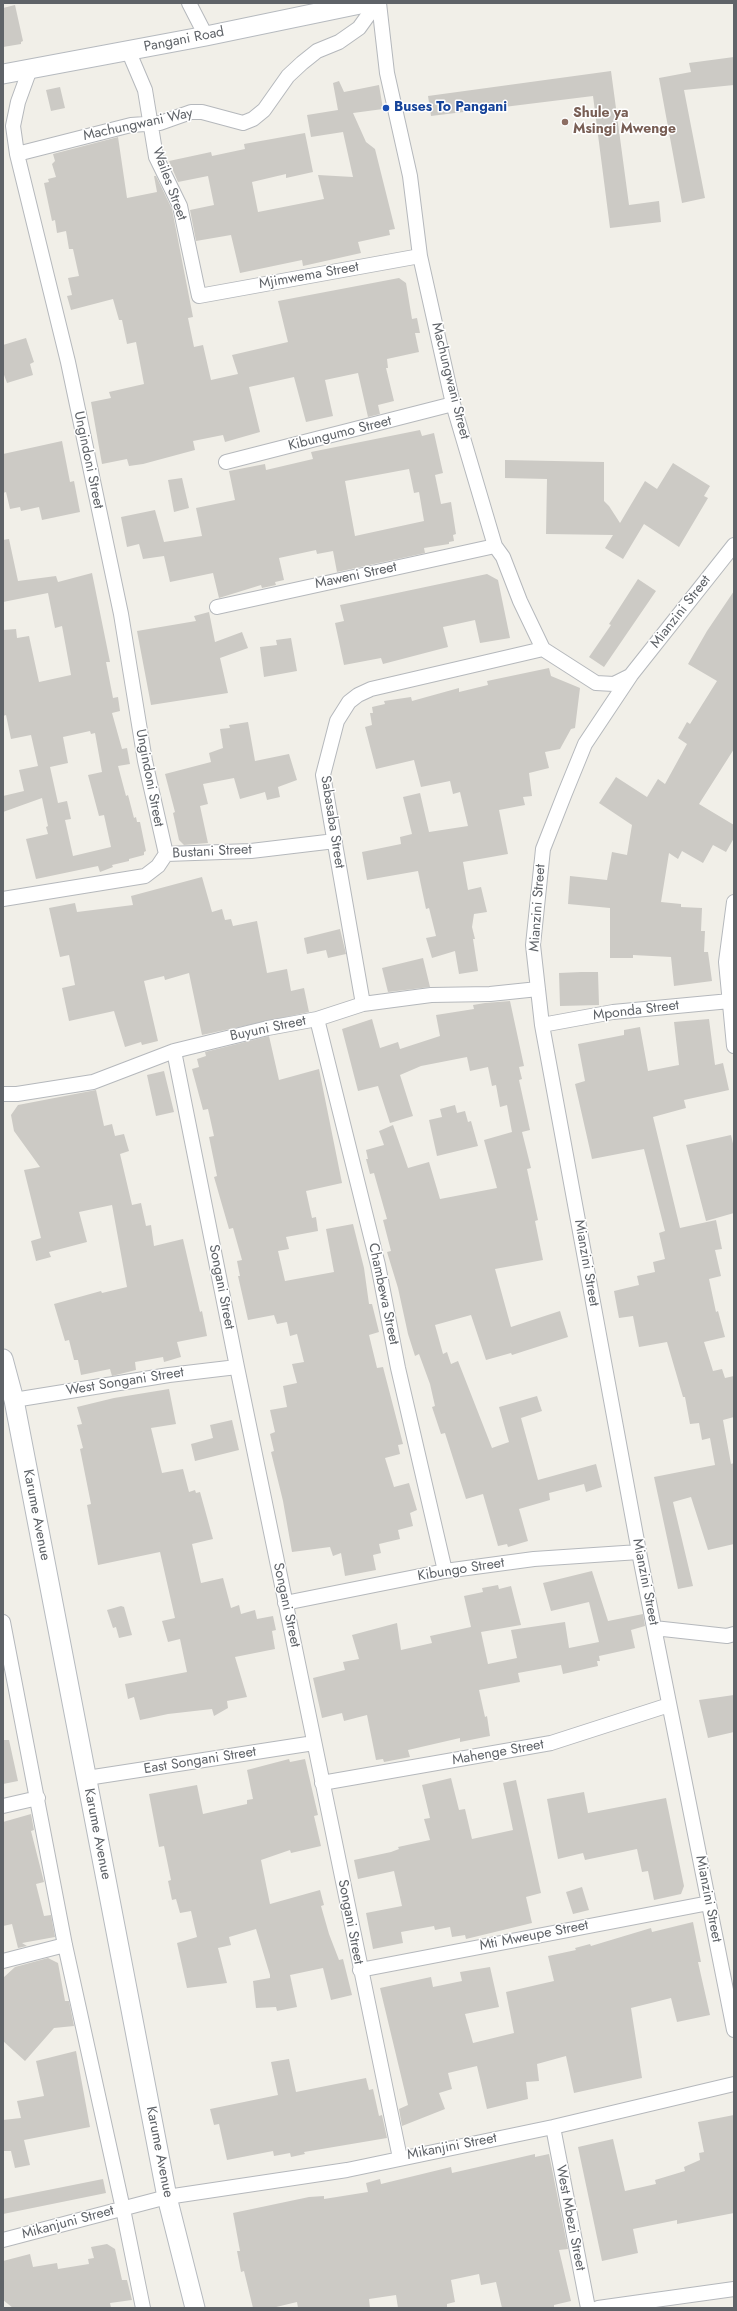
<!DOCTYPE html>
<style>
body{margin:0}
#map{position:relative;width:737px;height:2311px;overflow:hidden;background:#f1efe8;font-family:Jost,sans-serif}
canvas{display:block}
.frame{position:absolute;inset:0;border:4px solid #5f6368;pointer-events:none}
</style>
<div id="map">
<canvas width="737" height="2311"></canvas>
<div class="frame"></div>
</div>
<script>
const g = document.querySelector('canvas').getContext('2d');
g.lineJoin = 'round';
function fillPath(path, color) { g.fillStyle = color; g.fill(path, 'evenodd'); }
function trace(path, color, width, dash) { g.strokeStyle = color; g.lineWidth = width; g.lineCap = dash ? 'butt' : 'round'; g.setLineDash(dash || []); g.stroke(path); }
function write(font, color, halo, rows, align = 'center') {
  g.font = font + ' Jost,sans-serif'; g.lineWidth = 3; g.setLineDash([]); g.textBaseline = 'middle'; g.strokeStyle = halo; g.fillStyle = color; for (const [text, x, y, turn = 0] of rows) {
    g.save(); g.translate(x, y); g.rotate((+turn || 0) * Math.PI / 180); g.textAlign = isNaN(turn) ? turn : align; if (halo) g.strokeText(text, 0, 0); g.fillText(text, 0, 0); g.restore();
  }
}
const building = new Path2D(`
 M15 5 23 41 21 42V44L3 47V8Z
 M734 57V85L684 90 705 198 682 203 659 78 691 72 689 63Z
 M611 71 629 205 659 201 661 222 610 228 593 96 431 116 428 96Z
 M339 81 344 92 379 85 383 109 353 113 366 142 375 149 395 229 389 230 390 235 358 242 361 253 303 266 302 260 240 273 231 235 196 241 190 210 214 205 208 176 178 182 169 161 211 152 212 156 245 149 244 144 305 133 313 172 286 178V174L252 182 258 212 324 199 318 175 353 177 343 132 311 137 307 115 338 110 333 83Z
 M60 87 65 108 51 111 46 90Z
 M118 137 127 198 157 192 154 176H156L172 209 193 317 188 318 194 347 203 345 211 380 238 374 232 355 288 342 278 301 399 278 406 283 412 319 417 318 420 333H415L419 352 387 359 388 368H386L394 401 378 405 380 414 368 417 358 373 325 380 333 416 306 422 294 377 249 387 260 432 225 442 223 435 193 441 195 450 143 464 129 466 127 459 102 464 91 402 111 398 109 392 144 384 136 342 127 344 122 320H119L113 299 71 310 67 296 72 295 68 278 79 276 73 249H69L66 231 57 233 55 220 52 221 44 183 49 182 48 179 56 177 52 164 55 161 53 154Z
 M26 338 34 362 30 364 33 375 7 383 3 372V345Z
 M420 430 422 436 434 433 443 473 435 475 441 504 451 502 456 534 453 535 454 541 449 542V544L424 548 425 553 337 572 333 551 317 554 316 550 279 558 284 580 275 582 276 585 262 588 261 585 219 598 213 573 170 582 164 556 143 559 139 544 127 547 121 517 155 510 164 542 202 536 196 508 235 500 229 471 265 464 266 470 313 459 311 452ZM409 469 414 493 419 492 424 521 355 536 345 481Z
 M62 441 70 482 74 481 80 512 42 520 39 507 21 511 20 507 10 509 6 492 3 493V454Z
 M505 460 604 462V501L609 506 620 523 645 481 657 489 673 463 710 486 704 496 708 498 679 547 644 524 623 559 605 548 613 535 546 534 547 479 505 478Z
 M182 478 189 508 174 512 168 480Z
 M9 539 18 581 56 576 58 582 92 573 110 662H106L113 698 118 697 120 711 112 713 122 749 127 748 130 764 118 766 126 796 128 795 134 818 136 817 137 822H140L146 851 144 852V855L129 859V861L112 865 113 867 100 872 98 866 36 879 26 839 48 834 46 827 48 826 42 798 3 812V796L24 791 19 770 38 766 31 735 11 739 6 715 3 716V630L16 629 17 638 29 636 39 682 71 675 62 626 55 628 48 593 3 602V540ZM90 731 91 734 95 733 102 772 88 775 99 816 104 815 111 847 73 856 65 820 71 819 67 801 58 803 50 767 68 763 63 737Z
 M487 574 498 580 510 638 480 643 475 620 443 627 448 647 383 664 381 658 344 665 335 623 344 621 340 605Z
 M638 579 656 591 604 667 589 657 611 625 609 624Z
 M734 591V749L699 804 734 825V838L726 852 713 845 703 863 682 851 678 859 669 853 661 902 681 904V907L702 908 701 931H705L704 952H708L712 981 674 986 671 957 633 955V958H610V908L568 904 570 876 607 880 612 852 627 855 632 825 599 803 616 777 647 797 658 779 665 784 687 744 678 738 687 722 690 724 717 681 688 664 707 631Z
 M209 612 215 642 242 632 248 648 220 658 228 693 151 705 137 631 196 621 194 616Z
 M291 638 297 671 264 677 260 647 277 645 276 640Z
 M549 668 551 676 580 688 575 728 571 729 560 749 545 752 549 768 529 773 532 796 523 797 525 805 499 810 508 854 463 862 468 890 481 887 487 912 474 914 472 927 475 939H473L478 971 459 974 455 951 432 958 426 938 436 936 429 908 426 909 418 871 367 880 362 852 401 844 400 837 412 834 403 797 420 793 429 832 468 826 460 792 453 794 450 781 421 787 414 760 376 769 365 727 372 725 370 713H373L372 707 385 704 384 701 411 697 412 701 459 688V692L488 685 487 681Z
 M248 722 255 761 289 754 297 780 278 787 280 797 267 800 265 792 240 799 234 778 203 784 208 804 200 806 208 843 184 845 179 840 173 813 175 812 165 774 211 762 209 753 223 748 220 729 230 728 229 725Z
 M202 877 212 912 222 909 225 920 231 919 233 926 257 921 267 973 287 969 291 991 304 988 309 1012 202 1035 189 973 165 980 164 976 144 981 158 1041 142 1045 141 1042 125 1047 114 1011 69 1021 62 988 75 985 69 955 60 957 49 908 75 903 77 912 133 905 131 896Z
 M340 929 346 954 328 958 326 950 307 954 304 938Z
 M423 958 430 987 388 992 382 968Z
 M581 972H598L599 1005 560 1006 559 973Z
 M510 1001 524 1066 519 1067 522 1079 519 1080 530 1130 522 1132 531 1168 527 1169 538 1220 535 1221 543 1260 495 1269 511 1327 560 1311 568 1337 512 1355 511 1353 486 1360 471 1315 435 1325 443 1354 447 1352 451 1364 458 1361 492 1448 509 1442 499 1407 537 1396 542 1411 521 1418 538 1480 596 1464 602 1487 586 1492 584 1484 549 1493 550 1500 519 1509 528 1541 508 1547 507 1544 498 1546 483 1494 466 1499 445 1433 441 1434 432 1407 435 1406 430 1384 419 1354 415 1356 408 1334 398 1288 387 1252 391 1251 383 1220 387 1219 374 1173 370 1174 366 1159H368L366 1150 384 1145 379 1131 393 1125 408 1168 429 1162 440 1199 497 1188 484 1140 512 1132 507 1105 500 1107 496 1085 492 1086 488 1067 470 1071 467 1057 421 1066 400 1075 413 1116 390 1123 378 1086 358 1091 342 1029 372 1019 380 1048 398 1042 400 1049 440 1036 436 1015 474 1009 473 1005 485 1003Z
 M709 1019 715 1065 723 1063 729 1090 684 1100 686 1108 653 1117 680 1228 716 1220 722 1249 715 1250 721 1276 709 1279 716 1312 718 1311 725 1337 704 1342 713 1371 722 1369 725 1378 734 1376V1417L723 1420 731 1464 734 1463V1544L708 1550 691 1497 673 1502 693 1586 678 1589 654 1477 715 1465 710 1438 702 1440 699 1423 690 1424 685 1397H683L667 1342 639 1347 633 1316 619 1318 614 1291 639 1285 637 1276 655 1272 653 1262 665 1259 659 1233 665 1231 644 1149 592 1159 575 1084 585 1081 578 1044 624 1035V1030L640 1027 648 1071 679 1065 674 1022Z
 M269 1036 279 1080 319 1069 342 1183 306 1191 312 1218 316 1217 318 1231 286 1237 289 1249 278 1251 285 1281 334 1272 326 1229 353 1224 364 1268 369 1304H372L379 1332 369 1335 377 1368 383 1367 403 1444 398 1445 400 1454 385 1458 394 1487 409 1483 417 1510 410 1513 413 1526 398 1530 400 1539 379 1544 381 1553 373 1555 376 1570 345 1576 341 1553 333 1556 330 1547 292 1552 283 1501 271 1452 274 1451 270 1434 275 1432 270 1410 287 1407 283 1386 297 1383 292 1364 304 1362 297 1334 290 1336 287 1322 277 1324 274 1315 248 1320 238 1276H240L237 1261 242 1260 233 1228 229 1229 214 1177 217 1176 209 1137 214 1136 208 1109 203 1110 192 1069 199 1067 197 1059 206 1056 205 1052Z
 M164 1071 174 1112 156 1116 147 1075Z
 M96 1090 104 1126 112 1124 115 1136 124 1134 129 1151 120 1154 132 1205 141 1203 146 1226 151 1225 154 1246 183 1239 200 1312 202 1311 207 1336 177 1342 181 1357 164 1362 163 1357 135 1362 136 1370 112 1376 110 1369 81 1375 78 1360H74L69 1340 65 1341 54 1304 101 1291 102 1293 127 1287 112 1205 79 1212 87 1242 49 1252 51 1257 36 1261 31 1241 41 1238 24 1170 40 1167 14 1131 11 1115 18 1105Z
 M455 1105 457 1113 465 1111 468 1122 471 1121 478 1146 437 1156 429 1120 442 1117 440 1109Z
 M731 1135 734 1148V1213L706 1221 686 1145Z
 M169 1389 176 1424 151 1428 162 1473 183 1469 189 1492 195 1490 196 1493 200 1492 213 1539 192 1544 201 1583 223 1578 231 1608 239 1605 241 1614 255 1610 257 1619 273 1616 276 1630 272 1631 275 1649 235 1657 247 1697 227 1701 228 1708 214 1716 212 1709 168 1714 140 1720 134 1697 128 1699 125 1684 187 1672 180 1639 168 1642 162 1621 175 1618 160 1552 98 1565 87 1505 91 1504 80 1449 83 1448 77 1425 82 1424 77 1407 114 1398Z
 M232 1420 239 1450 195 1461 191 1444 213 1438 210 1425Z
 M592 1571 608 1621 643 1614 645 1626 631 1630 635 1648 599 1656 600 1661H597L598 1666 563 1674 561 1665 518 1673 520 1682 479 1690 485 1717 487 1716 490 1736 460 1742V1738L408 1750 410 1757 384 1762 383 1759 376 1760 367 1715 344 1721 342 1713 322 1718 313 1678 345 1670 343 1662 359 1659 352 1635 397 1623 401 1650 432 1643 430 1636 471 1627 464 1596 483 1592 482 1588 498 1585 499 1589 511 1586 521 1625 481 1632 488 1664 517 1658 511 1630 565 1622 569 1648 599 1642 589 1602 551 1611 543 1583Z
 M121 1606 124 1607 132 1635 119 1638 116 1627 113 1628 107 1610Z
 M734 1695V1732L708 1738 699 1700Z
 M3 1740H9L18 1781 3 1784Z
 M289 1759 290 1762 305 1759 318 1815 314 1816 321 1846 291 1853 290 1850 261 1860 270 1904 320 1890 324 1905 321 1906 329 1934 339 1960 343 1959 352 1995 331 2000 323 1968 290 1975 297 2007 277 2011 276 2007 256 2008 253 1981 270 1978V1975L256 1929 229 1937 231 1945 218 1948 227 1983 187 1988 177 1943 197 1937 191 1911 180 1913 176 1899 172 1900 168 1881 171 1880 164 1846 159 1847 149 1794 197 1785 203 1814 247 1804V1800L253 1799 247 1770Z
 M451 1778 459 1810 465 1809 472 1839 513 1830 503 1783 516 1780 541 1893 526 1897 532 1923 466 1939 465 1935 452 1937 450 1927 435 1930 434 1926 401 1932 403 1943 373 1949 366 1913 402 1906 394 1871 358 1879 354 1860 391 1852 399 1849 398 1847 430 1840 424 1819 430 1818 422 1785Z
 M584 1792 588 1813 666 1798 684 1886 681 1894 654 1900 648 1871 642 1872 637 1849 585 1860 583 1853 558 1859 547 1799Z
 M31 1814 34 1830 31 1831 44 1882 36 1884 44 1916 51 1915 55 1937 22 1943 27 1946 18 1948 12 1924 3 1926V1822Z
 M582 1887 589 1910 573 1914 566 1892Z
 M693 1922 701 1962H698L710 2015 677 2022 671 1998 631 2008 642 2078 574 2093 566 2056 537 2064 539 2081 526 2082 528 2099 487 2109 477 2066 448 2073 452 2089 439 2093 445 2109 402 2126 399 2109 408 2105 380 1988 431 1977 433 1987 462 1981 460 1972 490 1967 499 2007 465 2014 473 2043 514 2033 506 1992 554 1981 548 1956 576 1950 575 1948 590 1944 591 1946 651 1928 652 1932Z
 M48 1958 58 1963 65 2001H69L74 2026 54 2028 25 2061 3 2041V1978L15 1967Z
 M76 2051 90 2127 24 2140 30 2165 15 2168 11 2151H3V2120L21 2118 17 2101 44 2096 36 2061Z
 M289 2059 296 2092 366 2078 369 2090 373 2089 379 2116 382 2115 387 2138 304 2152 305 2154 291 2157 290 2153 274 2156 273 2151 227 2160 219 2124 214 2125 210 2109 278 2095 271 2062Z
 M734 2115V2213L677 2224V2220L633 2229 638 2253 602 2261 578 2147 613 2139 625 2191 656 2184 655 2180 685 2171 684 2167 700 2160 699 2153 704 2152 698 2122Z
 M535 2154V2157L549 2154 568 2249 559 2250 571 2301 554 2305V2308H502L496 2282 481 2285 479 2274 451 2280 455 2302 447 2304V2308H398L396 2295 369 2299 370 2308H298L297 2302 272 2308H253L244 2271 241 2272 237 2251H240L233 2213 309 2197 324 2196V2199L368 2192 366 2183 380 2179 381 2184 451 2167 452 2173Z
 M103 2179 106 2193 3 2214V2199Z
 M107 2244 115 2249 122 2280H127L132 2300 110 2303 111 2308H13L3 2300V2261L30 2254 33 2267 57 2263 58 2269 89 2264 88 2259 94 2258 91 2247Z`);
const minor = new Path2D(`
 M189 3 206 36
 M379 3 387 73 410 176 420 256 453 404 495 546 503 557 520 601 543 649 596 683 614 684 630 676
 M128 50 145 90 156 157 180 206 199 296 420 256
 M30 69 18 102 13 126 17 154 68 362 121 614 145 761 166 854
 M17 154 131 125 160 123 191 112H202L243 123 253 119 264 110 288 76 302 63 317 51 339 42 359 28 377 3
 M226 462 453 404
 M734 545 631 675 585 744 565 793 543 849 533 945 542 1025 639 1552 734 2030
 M217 607 495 546
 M166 854 251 851 335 841
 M3 899 145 876 158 866 166 854
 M734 902 726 962 734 1046
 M363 1004 323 775 337 721 349 702 358 695 371 689 543 649
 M317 1019 378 1265 398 1368 445 1571
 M542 1025 613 1012 730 1001
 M174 1051 237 1367 400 2158
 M3 1094H17L93 1082 174 1051 268 1028 317 1019 363 1004 431 995 490 994 538 989
 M14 1400 169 1375 237 1367
 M285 1603 445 1571 534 1559 639 1552
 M3 1622 65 1945 123 2209 143 2308
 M654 1628 727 1636 734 1634
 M87 1778 314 1743
 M322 1783 551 1743 669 1705
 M3 1806 38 1798
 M3 1961 65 1945
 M360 1970 709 1903
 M553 2127 588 2308
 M3 2240 167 2197 347 2170 553 2127 734 2084
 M598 2308 734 2289`);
const secondary = new Path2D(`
 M3 74 206 36 365 3
 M3 1359 14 1400 167 2197 195 2308`);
const markers = [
 [386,108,4,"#1a4fb4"],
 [565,122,4,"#8d6e63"]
];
const streetNames = [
 ["Pangani Road",184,40,-11],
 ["Machungwani Way",138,125,-12],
 ["Wailes Street",169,184,70],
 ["Mjimwema Street",309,276,-10],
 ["Machungwani Street",450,381,76],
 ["Kibungumo Street",340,434,-14],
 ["Ungindoni Street",88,460,78],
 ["Maweni Street",356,576,-12],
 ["Mianzini Street",681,612,-52],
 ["Ungindoni Street",149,778,79],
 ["Sabasaba Street",332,822,81],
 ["Bustani Street",212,852,-3],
 ["Mianzini Street",538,908,-86],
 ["Mponda Street",636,1011,-7],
 ["Buyuni Street",268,1029,-12],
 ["Mianzini Street",586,1263,80],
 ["Songani Street",221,1287,79],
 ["Chambewa Street",383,1294,78],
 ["West Songani Street",125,1382,-9],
 ["Karume Avenue",36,1515,79],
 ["Kibungo Street",461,1570,-9],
 ["Mianzini Street",645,1582,79],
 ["Songani Street",286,1605,78],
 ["Mahenge Street",498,1753,-10],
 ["East Songani Street",200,1761,-9],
 ["Karume Avenue",97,1834,79],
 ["Mianzini Street",708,1899,79],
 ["Songani Street",350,1922,79],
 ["Mti Mweupe Street",534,1936,-11],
 ["Mikanjini Street",452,2147,-11],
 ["Karume Avenue",159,2152,79],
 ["West Mbezi Street",570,2218,79],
 ["Mikanjuni Street",68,2223,-15]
];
const transitNames = [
 ["Buses To Pangani",394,108]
];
const educationNames = [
 ["Shule ya",573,114],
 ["Msingi Mwenge",573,130]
];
fillPath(building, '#cccac5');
trace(minor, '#b5b8bc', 16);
trace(secondary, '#b6babf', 21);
trace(minor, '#fff', 14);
trace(secondary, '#fff', 19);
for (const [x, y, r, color] of markers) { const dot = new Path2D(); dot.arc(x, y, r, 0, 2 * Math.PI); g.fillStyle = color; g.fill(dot); trace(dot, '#fff', 1.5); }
write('14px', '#5f6368', '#fff', streetNames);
write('bold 14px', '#164399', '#fff', transitNames, 'left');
write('bold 14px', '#785e54', '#fff', educationNames, 'left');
</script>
